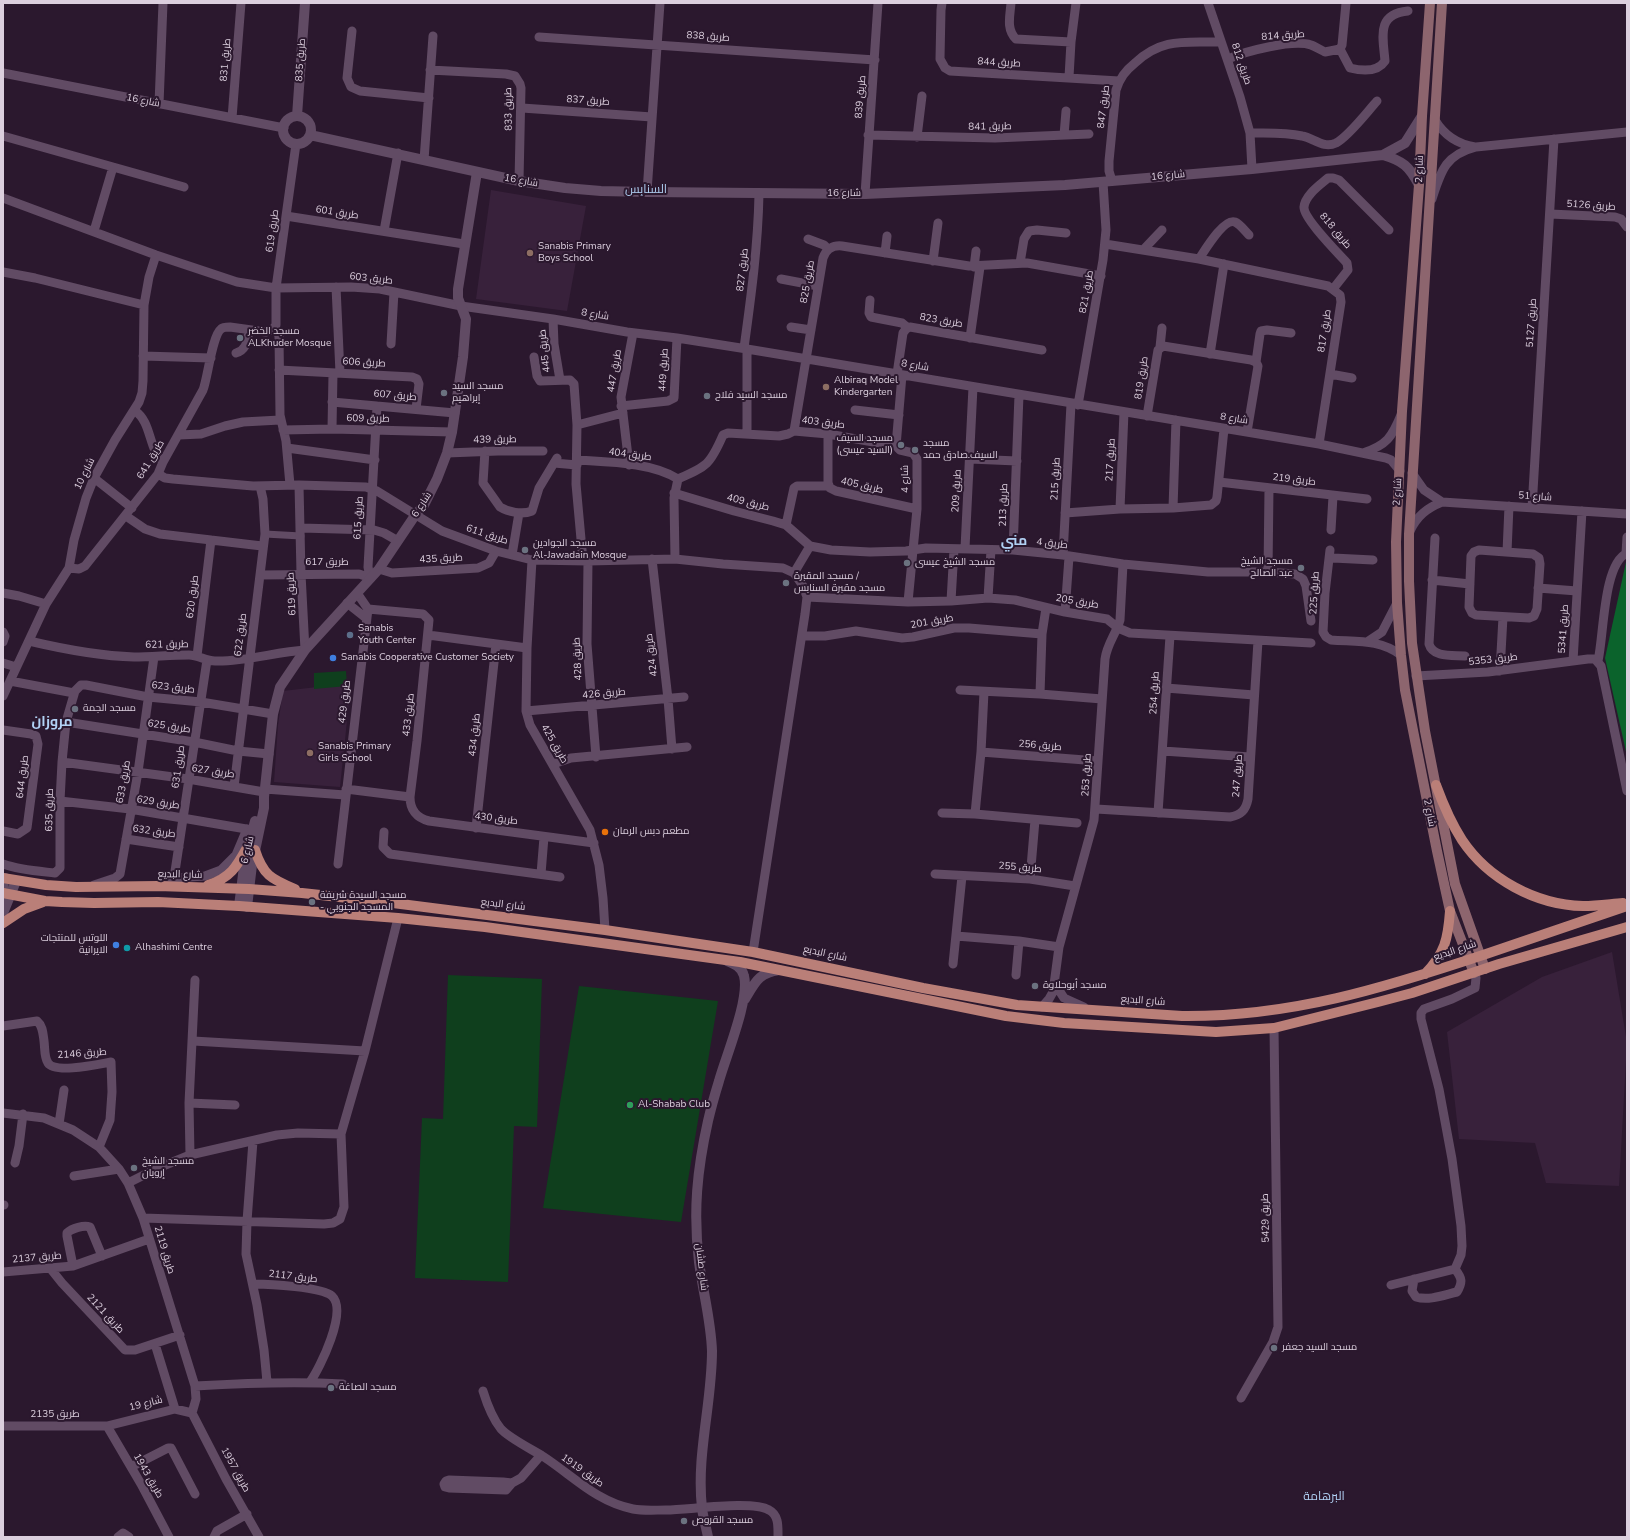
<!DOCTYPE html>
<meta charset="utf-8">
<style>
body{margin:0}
#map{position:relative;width:1630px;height:1540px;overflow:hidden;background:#2b182e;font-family:"Nunito Sans",sans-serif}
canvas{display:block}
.frame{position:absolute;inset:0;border:4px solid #dccfde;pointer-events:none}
</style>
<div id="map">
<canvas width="1630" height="1540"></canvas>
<div class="frame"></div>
</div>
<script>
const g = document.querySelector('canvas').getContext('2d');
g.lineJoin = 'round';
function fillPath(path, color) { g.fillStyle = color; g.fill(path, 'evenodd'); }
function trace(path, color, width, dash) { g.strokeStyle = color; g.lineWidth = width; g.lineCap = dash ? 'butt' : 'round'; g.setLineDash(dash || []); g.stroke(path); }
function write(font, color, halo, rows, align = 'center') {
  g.font = font + ' "Nunito Sans",Cairo,sans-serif'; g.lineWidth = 4; g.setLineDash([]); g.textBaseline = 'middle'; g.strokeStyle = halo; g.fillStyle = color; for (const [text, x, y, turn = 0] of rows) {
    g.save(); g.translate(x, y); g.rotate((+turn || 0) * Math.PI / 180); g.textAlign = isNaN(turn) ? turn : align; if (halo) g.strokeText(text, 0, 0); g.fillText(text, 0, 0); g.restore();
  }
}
const built = new Path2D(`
 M491 190 586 206 567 311 476 299Z
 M351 683 340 787 274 782 278 725 283 691Z
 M1612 952 1627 1043 1619 1186 1546 1183 1535 1143 1459 1139 1447 1032 1542 977Z`);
const green = new Path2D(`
 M346 671 347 686 314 689V673Z
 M448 975 542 979 537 1127 514 1126 508 1282 415 1278 422 1118 443 1119Z
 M579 986 718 1001 681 1222 543 1208Z`);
const forest = new Path2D(`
 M1626 562H1627V756L1605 658Z`);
const pedestrian = new Path2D(`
 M265 534 301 536`);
const minor = new Path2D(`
 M942 3 941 10 940 59 945 68 950 71 1119 81
 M1011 3C1010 16 1006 29 1016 39L1071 42
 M1208 3 1240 97 1250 133 1252 169
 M1346 3 1342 45 1340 49 1350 68C1362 71 1377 73 1385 61 1383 37 1376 14 1408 11
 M352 31 347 78 351 87 360 91 429 98
 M539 37 875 60
 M1228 59C1246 51 1293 39 1311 45 1316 47 1321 50 1325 52L1340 49
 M430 70 506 74 515 76 520 84 521 88 519 181
 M3 73 284 128
 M1069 77 1071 42 1076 3
 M159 104 163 3
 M522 108 652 117
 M232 118 241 3
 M1435 120C1444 135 1457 144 1475 147
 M1250 133C1267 133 1285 132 1302 136 1314 138 1323 149 1336 143 1349 136 1367 112 1377 101
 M868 135 995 138 1089 134
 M1064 135 1066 111
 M3 136 184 187
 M917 137 922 96
 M424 160 433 36
 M1112 181 1109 171V161L1116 90C1120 78 1125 71 1135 63 1163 37 1186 43 1221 42
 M647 192 660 3
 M865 194 878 3
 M3 198 156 255 237 282 276 288 351 287 380 289 461 306 553 319 627 332 677 338 747 349 1319 444 1386 458 1391 460 1400 471
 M1432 199C1441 171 1445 155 1476 147L1627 132
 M1550 214 1615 217 1621 219 1627 227
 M286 216 464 244
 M94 231 113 167
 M384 231 398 153
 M808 239 824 245 828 249
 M1105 244 1199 259 1328 286 1340 295 1341 302 1319 444
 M1143 250 1162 230
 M885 253 887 236
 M1199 259C1205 250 1224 218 1235 222 1240 224 1245 231 1249 235
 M933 261 938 223
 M1020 263 1024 239 1029 231 1037 230 1066 233
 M974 267 976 251
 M3 272 35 278 144 305
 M781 279 818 286
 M336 287 340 373
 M1333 289 1348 270 1347 263C1339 254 1303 218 1304 207 1305 195 1320 185 1328 178H1333L1339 180 1389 230
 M870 300 869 313 871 317 902 323 908 328
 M553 319 554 344 560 380
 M791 327 811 330
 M274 328 278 332 279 337 280 415 286 441 290 485
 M970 338 980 267
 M391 344 394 292
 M1160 347 1162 328
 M744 348C751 297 758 246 759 194
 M236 353C247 350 247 340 249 331
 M1210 354 1224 264
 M143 356 211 358
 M534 357 537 376 540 381 570 380 574 384 577 425 576 484 583 561
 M1256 362 1260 334 1261 331 1267 330 1291 333
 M279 370 412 377 417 379 419 384 416 409
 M897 374 903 333 906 329 910 327 1042 350
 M1330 374 1352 378
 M902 375 896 446 900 450 913 453 917 459V509L908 602
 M332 402 455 413
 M1078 405 1103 260 1106 230 1103 182
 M621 406 668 401 674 398 677 338
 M855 410 899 415
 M135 411C152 422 148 449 163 462
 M1147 416 1158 350 1163 346 1251 360 1256 362 1258 366 1247 432
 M577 425 623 413
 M332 429 333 373
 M283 430 332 429 452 432
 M794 431 823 258C826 249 833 245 842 246L969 266 1027 263 1101 276
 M747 434V349
 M828 434V483L830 488 836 491 917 509
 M179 435 201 434 225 426 243 422 280 420
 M287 448 375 460
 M485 451 483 483 500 507C508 512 522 515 532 511L539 488 557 458
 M447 453 498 451H543
 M1363 453C1387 445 1392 437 1401 415
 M970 459 1017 461
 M577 460C607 462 652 462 678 479 707 466 710 465 723 435L728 433 779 436 788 434 794 431 828 434 896 446
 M554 463 577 465
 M629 465 621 397 633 333
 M1412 473 1424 490 1442 502 1627 514
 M158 474 165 478 173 479 253 486 299 485 366 487 377 491 442 531 496 551 532 560 588 561 675 559 723 564 783 568 794 573 803 586 807 597 805 614 753 952
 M94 478 132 508
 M1219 482 1367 499
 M674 493 734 511 773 521 786 525 810 546 831 550 870 552 906 551 926 548 1013 550 1063 555 1123 564 1208 572H1268L1295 574 1303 579 1306 586 1311 621
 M1173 508 1176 420
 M1532 508 1554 139
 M1120 509 1124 412
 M1065 513 1120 509 1173 508 1211 505 1216 501 1217 497 1224 429
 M126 516 145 529 160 534 262 546
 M786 525 794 488 797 486H829
 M301 528 374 530 384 533 398 541
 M1331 530 1333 496
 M1410 531C1417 516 1427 508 1442 502
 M1435 538 1429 644C1433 658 1453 655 1465 656
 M965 548 973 387
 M1013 550 1019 395
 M1330 550 1325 593 1323 632 1326 637 1331 640C1357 642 1379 639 1401 655
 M1479 550 1533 554 1539 558 1540 564 1537 609 1534 616 1529 618 1476 615 1472 613 1469 607 1471 556 1474 552Z
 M1507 552 1509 506
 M1626 553 1627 537
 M512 555 519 513
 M1063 555 1071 404
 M652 559 668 699 672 749
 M675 559 674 498 678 479
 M1329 559 1333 558 1373 560
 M532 560 527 648 526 711 530 725 590 830 599 865 603 898 605 930
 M588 561 587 644 596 757
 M69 568 79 569 85 566 158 474 163 462 203 390C208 377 212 336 221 329 223 327 226 327 230 327L266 332 272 330 276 325V288L296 144
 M379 569 392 573 478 568 489 563 496 551
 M1268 572 1269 488
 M794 573 810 546
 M260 575 359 574 371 578
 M373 575 369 572 368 567 377 406
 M1432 580 1470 584
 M1538 588 1577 591
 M3 593 19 596 46 604
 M357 593 368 609
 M807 597 908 602 951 601 988 598 1015 600 1065 612 1107 619 1118 628 1130 633 1311 643
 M988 598 991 550
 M951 601 954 549
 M347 603 366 618
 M368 609 423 614 429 620 417 741 410 797C410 809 416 818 429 821L594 843
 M1065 612 1069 557
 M3 632 5 636 3 642
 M428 635 527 648
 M802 636H825L856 631 902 638 913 637 954 628H969L1042 634
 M29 641C63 649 99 656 134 657 152 657 170 655 189 655 198 655 206 661 215 661 245 662 275 652 305 650L301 574 299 485
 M1367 642 1382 632 1397 603
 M197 656 211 540
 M1573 661 1582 511
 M1598 661C1604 635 1603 564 1627 553
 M3 663 16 667
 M1500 671 1503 617
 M1416 676 1488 672 1588 659H1595L1601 666 1627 791
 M10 681 74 693
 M1166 688 1254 695
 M960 690 1040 694 1102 699
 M1040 694 1042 634 1046 608
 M3 696 46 604 69 568 74 540 86 498 94 478 115 440 139 402 142 393 143 381 144 305 149 277 156 255
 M526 711 684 697
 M66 722 194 742 238 751 269 754
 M3 730 31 734 36 736 38 744 27 828 18 834 3 831
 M1163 751 1250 757
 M981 752 1098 761
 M62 762 188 779 264 792
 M553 764 571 758 687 747
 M234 787 265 534 263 499 260 486
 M265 789 345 795
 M346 789 410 797
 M60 801 130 809 252 830
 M1096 809 1230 817C1241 815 1246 810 1248 799L1258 641
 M942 813 975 814 1077 823
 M1158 813 1170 636
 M975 814 981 752 984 692
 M476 828 496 644
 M384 832 383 847 390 854 560 877
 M126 839 179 847
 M3 864C20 870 37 871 55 873L60 868V801L62 762 66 722 75 691 81 685H86L148 697 201 702 273 714
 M338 864 368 609
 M541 874 544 837
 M935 874 1030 879 1075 886
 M174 878 207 660
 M1030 879 1035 820
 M94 885 115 878 120 874 138 772 154 657
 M158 886 174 878 205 876 221 870 236 855 247 829
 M956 936 1019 941 1059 947
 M953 964 962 876
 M1016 975 1019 941
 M1055 984 1064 998 1084 1007
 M1042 1007 1049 999 1053 992 1059 947 1094 820 1105 659C1107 644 1116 634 1120 620L1123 564
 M3 1026 37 1021C43 1026 43 1034 44 1041 45 1048 44 1057 48 1063 55 1074 99 1064 111 1062L112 1092 110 1120 99 1147
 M193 1041 365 1051
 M189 1103 235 1105
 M3 1113 44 1118 73 1130 99 1147 119 1169 128 1183 143 1218 195 1386 196 1399 192 1413
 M59 1124 64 1090
 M253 1141 247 1221 246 1254 257 1305 264 1350 267 1382
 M190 1155 189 1103 195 980
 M15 1163 19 1146 23 1114
 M74 1176 119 1169
 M128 1183 158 1168 190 1155 277 1135 298 1133 341 1134
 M3 1205H4
 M143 1218 324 1224 333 1223 340 1219 344 1207 341 1134 365 1051 398 918
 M73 1266 67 1236V1233C72 1228 84 1225 90 1227L102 1256
 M50 1268 62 1283 125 1350H135L180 1335
 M3 1272 73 1266 149 1239
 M1414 1279 1412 1291 1416 1297C1429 1301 1444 1295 1457 1292 1463 1282 1462 1278 1455 1269
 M254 1284C269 1284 322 1287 332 1296 348 1311 320 1368 310 1382
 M1391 1285 1455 1269 1461 1255 1462 1246 1461 1226 1452 1159 1439 1089 1421 1019V1013L1424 1009 1452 999 1475 988 1476 978 1474 973
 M155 1344 175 1409
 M195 1386C245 1383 293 1381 343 1384
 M483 1391C487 1404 492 1418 501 1429 509 1438 533 1450 544 1457 573 1476 597 1502 633 1509 643 1511 655 1510 666 1510 689 1510 752 1500 769 1510 779 1515 778 1527 778 1537
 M1241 1398 1273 1342 1278 1327 1274 1028
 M192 1413 226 1479 259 1537
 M3 1426H107L175 1409 192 1413
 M107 1426 141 1484 169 1537
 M131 1467 168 1448H171L195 1494
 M512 1483 506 1490 449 1488 445 1487 444 1484 446 1481 449 1480 503 1482 512 1483 521 1478 541 1455
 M118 1537 123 1533 129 1537
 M214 1537 217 1531 247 1514`);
const tertiary = new Path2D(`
 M297 116 305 3
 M283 130a14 14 0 1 1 28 0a14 14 0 1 1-28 0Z
 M310 135 519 181 565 188 601 191 647 192 865 194 1065 185 1252 169 1383 155 1405 143 1422 116
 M1383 155C1403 161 1409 166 1419 185
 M3 887 5 878
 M239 906 245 859 255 821
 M247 907 252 865 264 808V797L273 714 280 687 305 650 379 569 416 514 424 505 437 479 447 453 452 432 463 357 466 319 458 298V289L477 172
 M3 913 16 881
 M745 999C755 983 758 973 779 970
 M708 1537C706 1527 703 1517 702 1508 696 1455 712 1404 712 1351 711 1321 703 1292 699 1262 693 1212 697 1170 708 1121 711 1108 715 1094 719 1081 726 1056 750 999 744 976 742 967 734 964 727 961`);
const secondary = new Path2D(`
 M1430 3 1422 116 1419 185 1402 411 1396 542 1397 603 1401 655 1405 690 1437 851 1450 911 1474 973
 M1442 3 1409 534V581L1412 643 1425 731 1455 884 1485 969`);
const primary = new Path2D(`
 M1436 785C1443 804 1451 823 1462 840 1488 879 1536 905 1583 906 1597 906 1610 904 1623 903
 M255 850C263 875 271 879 295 889
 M3 878 46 885 76 887 158 886 249 889 302 893 385 902 605 930 753 952 923 988 1017 1005 1182 1016C1291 1017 1384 988 1486 954 1533 938 1580 922 1627 906
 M208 885C231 878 237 866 248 846
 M3 893 45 901 62 902 94 903 158 902 239 906 398 918 485 927 740 962 1006 1016 1064 1023 1216 1032 1274 1028 1378 1002 1412 993 1499 964 1627 927
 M3 923 24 909 43 902
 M1425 974C1445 953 1448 939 1450 911`);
const markers = [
 [530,253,4,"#8d6e63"],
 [240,338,4,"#6b7280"],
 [826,387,4,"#8d6e63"],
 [444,393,4,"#6b7280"],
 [707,396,4,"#6b7280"],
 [901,445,4,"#6b7280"],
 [915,450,4,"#6b7280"],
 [525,550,4,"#6b7280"],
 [907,563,4,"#6b7280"],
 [1301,568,4,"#6b7280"],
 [786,583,4,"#6b7280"],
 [350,635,4,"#5c6f8a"],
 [333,658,4,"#3f7fe0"],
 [75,709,4,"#6b7280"],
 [310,753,4,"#8d6e63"],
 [605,832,4,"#e8710a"],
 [312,902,4,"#6b7280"],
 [116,945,4,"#3f7fe0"],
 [127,948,4,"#0f9aa8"],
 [1035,986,4,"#6b7280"],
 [630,1105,4,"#2e9e5b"],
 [134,1168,4,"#6b7280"],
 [1274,1348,4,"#6b7280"],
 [331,1388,4,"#6b7280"],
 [684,1521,4,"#6b7280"]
];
const streetNames = [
 ["طريق 814",1283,36,-4],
 ["طريق 838",708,37,4],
 ["طريق 831",226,60,-85],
 ["طريق 835",301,60,-86],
 ["طريق 844",999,63,3],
 ["طريق 812",1241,64,71],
 ["طريق 839",861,97,-85],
 ["شارع 16",143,101,11],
 ["طريق 837",588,101,4],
 ["طريق 847",1104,107,-83],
 ["طريق 833",509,109,-91],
 ["طريق 841",990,127,-1],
 ["شارع 2",1420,169,-88],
 ["شارع 16",1168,176,-5],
 ["شارع 16",521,181,10],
 ["شارع 16",844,194],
 ["طريق 5126",1591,206,4],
 ["طريق 601",337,213,9],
 ["طريق 619",273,231,-82],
 ["طريق 818",1335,231,50],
 ["طريق 827",743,270,-84],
 ["طريق 603",371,279,6],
 ["طريق 825",808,282,-80],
 ["طريق 821",1087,292,-80],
 ["شارع 8",595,315,10],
 ["طريق 823",941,321,10],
 ["طريق 5127",1532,323,-86],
 ["طريق 817",1325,331,-81],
 ["طريق 445",545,351,-96],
 ["طريق 606",364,363,3],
 ["شارع 8",915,366,10],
 ["طريق 449",664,370,-87],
 ["طريق 447",615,371,-80],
 ["طريق 819",1142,378,-81],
 ["طريق 607",395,396,5],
 ["طريق 609",368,419,1],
 ["شارع 8",1234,419,9],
 ["طريق 403",823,423,7],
 ["طريق 439",495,440,-1],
 ["طريق 404",630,455,8],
 ["طريق 641",151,460,-59],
 ["طريق 217",1111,460,-87],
 ["شارع 10",85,474,-64],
 ["شارع 4",906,479,-90],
 ["طريق 215",1056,479,-87],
 ["طريق 219",1294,480,7],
 ["طريق 405",862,486,13],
 ["طريق 209",957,491,-87],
 ["شارع 2",1398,492,-86],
 ["شارع 51",1535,497,4],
 ["طريق 409",748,503,14],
 ["شارع 6",422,505,-57],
 ["طريق 213",1004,505,-88],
 ["طريق 615",359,518,-87],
 ["طريق 611",487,535,18],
 ["طريق 4",1052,544,7],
 ["طريق 435",441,559,-3],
 ["طريق 617",327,563],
 ["طريق 225",1315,593,-87],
 ["طريق 619",292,594,-93],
 ["طريق 620",193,597,-83],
 ["طريق 205",1077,602,10],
 ["طريق 201",932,622,-10],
 ["طريق 5341",1564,629,-86],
 ["طريق 622",241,635,-83],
 ["طريق 621",167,645,-1],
 ["طريق 424",652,655,-97],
 ["طريق 428",578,659,-93],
 ["طريق 5353",1493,660,-6],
 ["طريق 623",173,688,6],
 ["طريق 254",1155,693,-87],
 ["طريق 426",604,694,-5],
 ["طريق 429",345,702,-83],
 ["طريق 433",409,715,-84],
 ["طريق 625",169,727,9],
 ["طريق 434",475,735,-84],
 ["طريق 425",554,744,60],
 ["طريق 256",1040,746,5],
 ["طريق 631",179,767,-82],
 ["طريق 627",213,772,9],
 ["طريق 253",1087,775,-87],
 ["طريق 247",1238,776,-86],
 ["طريق 644",23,777,-83],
 ["طريق 633",124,782,-80],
 ["طريق 629",158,803,9],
 ["طريق 635",50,810,-89],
 ["شارع 2",1429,813,79],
 ["طريق 430",496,819,7],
 ["طريق 632",154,832,8],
 ["شارع 6",248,850,-77],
 ["طريق 255",1020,868,5],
 ["شارع البديع",180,875,1],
 ["شارع البديع",503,905,7],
 ["شارع البديع",1455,951,-19],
 ["شارع البديع",825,954,12],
 ["شارع البديع",1143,1001,4],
 ["طريق 2146",82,1054,-4],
 ["طريق 5429",1266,1218,-91],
 ["طريق 2119",164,1250,73],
 ["طريق 2137",37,1258,-5],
 ["شارع طشان",701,1267,83],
 ["طريق 2117",293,1277,7],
 ["طريق 2121",105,1314,47],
 ["شارع 19",146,1404,-14],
 ["طريق 2135",55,1415],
 ["طريق 1957",235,1470,61],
 ["طريق 1919",582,1471,35],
 ["طريق 1943",148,1476,60]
];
const poiNames = [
 ["Sanabis Primary",538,247],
 ["Boys School",538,259],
 ["مسجد الخضر",248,332],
 ["ALKhuder Mosque",248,344],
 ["Albiraq Model",834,381],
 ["Kindergarten",834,393],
 ["مسجد السيد",452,387],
 ["إبراهيم",452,399],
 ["مسجد السيد فلاح",715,396],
 ["مسجد السيف",893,439,"right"],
 ["(السيد عيسى)",893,451,"right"],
 ["مسجد",923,444],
 ["السيف.صادق حمد",923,456],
 ["مسجد الجوادين",533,544],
 ["Al-Jawadain Mosque",533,556],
 ["مسجد الشيخ",1293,562,"right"],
 ["عبد الصالح",1293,574,"right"],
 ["مسجد الشيخ عيسى",915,563],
 ["مسجد المقبرة /",794,577],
 ["مسجد مقبرة السنابس",794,589],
 ["Sanabis",358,629],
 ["Youth Center",358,641],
 ["Sanabis Cooperative Customer Society",341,658],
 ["مسجد الجمة",83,709],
 ["Sanabis Primary",318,747],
 ["Girls School",318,759],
 ["مطعم دبس الرمان",613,832],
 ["مسجد السيدة شريفة",320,896],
 ["- المسجد الجنوبي",320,908],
 ["اللوتس للمنتجات",108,939,"right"],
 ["الايرانية",108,951,"right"],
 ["Alhashimi Centre",135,948],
 ["مسجد أبوحلاوة",1043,986],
 ["Al-Shabab Club",638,1105],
 ["مسجد الشيخ",142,1162],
 ["إرويان",142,1174],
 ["مسجد السيد جعفر",1282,1348],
 ["مسجد الصاغة",339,1388],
 ["مسجد القروص",692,1521]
];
const quarterNames = [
 ["السنابِس",646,190],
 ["البرهامة",1324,1497]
];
const districtNames = [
 ["مني",1014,542],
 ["مروزان",52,723]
];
fillPath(built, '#38213b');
fillPath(green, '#0f3f1d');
fillPath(forest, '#0b632c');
trace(pedestrian, '#614b64', 7);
trace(minor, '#614b64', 9);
trace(tertiary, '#614b64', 10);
trace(secondary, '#8d656e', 10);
trace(primary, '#ba7f78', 10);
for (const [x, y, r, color] of markers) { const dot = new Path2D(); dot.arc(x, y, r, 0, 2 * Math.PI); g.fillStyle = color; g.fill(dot); trace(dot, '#2b182e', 1.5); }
write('10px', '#dccfde', '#2b182e', streetNames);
write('10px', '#dccfde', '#2b182e', poiNames, 'left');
write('12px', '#b1d1f4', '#2b182e', quarterNames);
write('bold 14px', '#b1d1f4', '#2b182e', districtNames);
</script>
